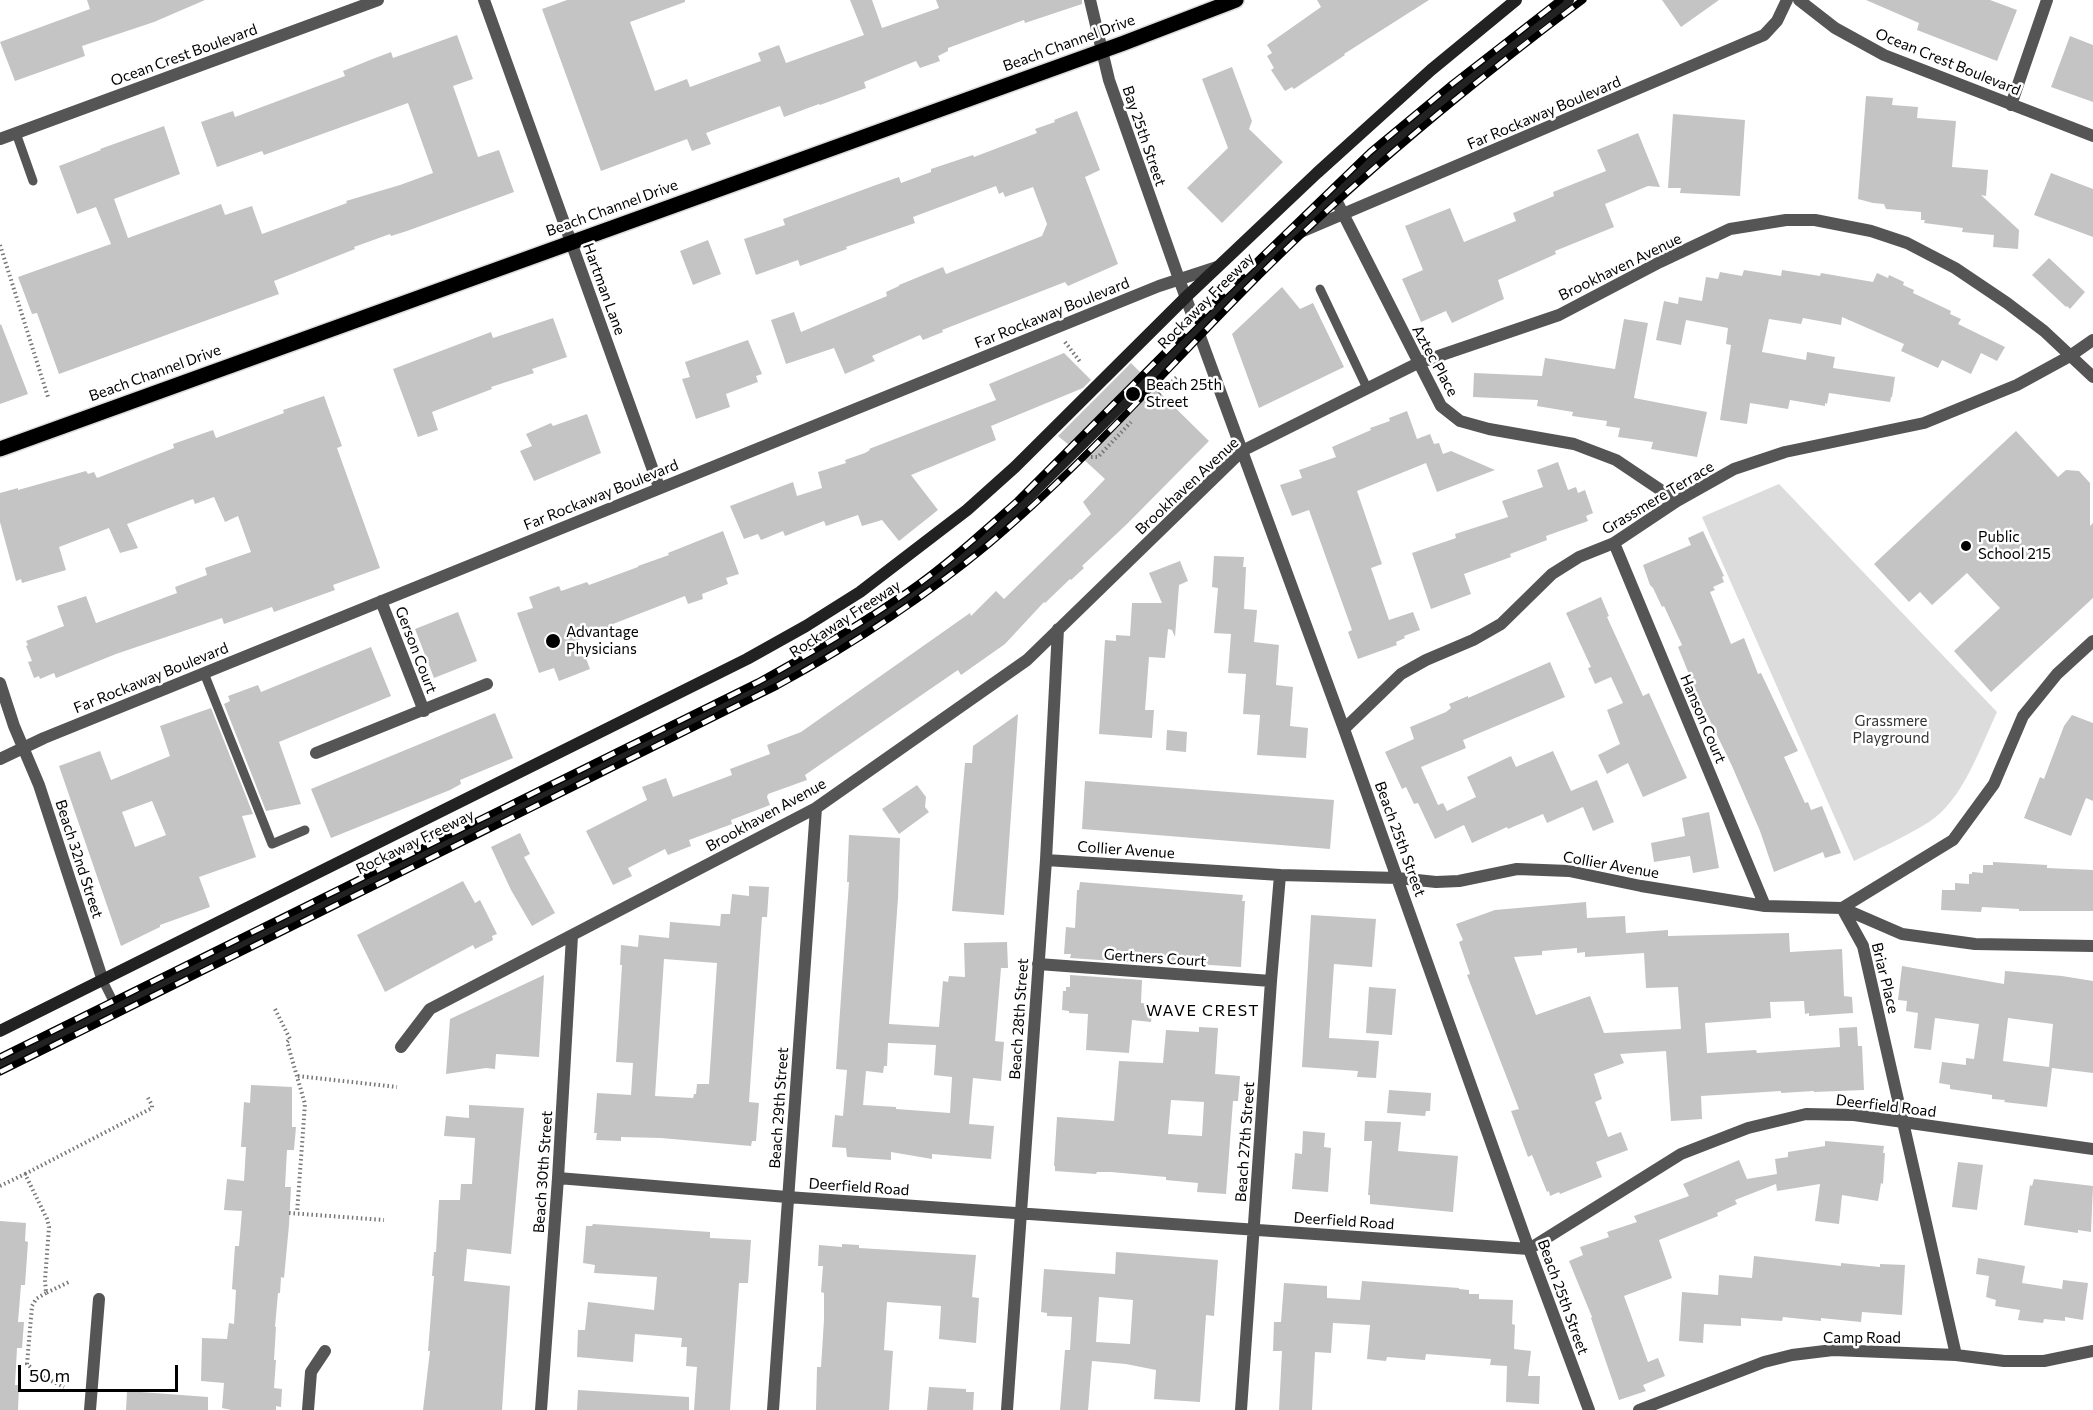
<!DOCTYPE html>
<style>
body{margin:0}
#map{position:relative;width:2093px;height:1410px;overflow:hidden;background:#fff;font-family:Commissioner,sans-serif}
canvas{display:block}
.scale{position:absolute;left:18px;top:1365px;width:160px;height:27px;box-sizing:border-box;border:3px solid #000;border-top:0;padding-left:8px;font-size:18px;line-height:21px;white-space:nowrap;color:#000;-webkit-text-stroke:4px #fff;paint-order:stroke}
</style>
<div id="map">
<canvas width="2093" height="1410"></canvas>
<div class="scale">50 m</div>
</div>
<script>
const g = document.querySelector('canvas').getContext('2d');
g.lineJoin = 'round';
function fillPath(path, color) { g.fillStyle = color; g.fill(path, 'evenodd'); }
function trace(path, color, width, dash) { g.strokeStyle = color; g.lineWidth = width; g.lineCap = dash ? 'butt' : 'round'; g.setLineDash(dash || []); g.stroke(path); }
function write(font, color, halo, rows, align = 'center') {
  g.font = font + ' Commissioner,sans-serif'; g.lineWidth = 5; g.setLineDash([]); g.textBaseline = 'middle'; g.strokeStyle = halo; g.fillStyle = color; for (const [text, x, y, turn = 0] of rows) {
    g.save(); g.translate(x, y); g.rotate((+turn || 0) * Math.PI / 180); g.textAlign = isNaN(turn) ? turn : align; if (halo) g.strokeText(text, 0, 0); g.fillText(text, 0, 0); g.restore();
  }
}
const green = new Path2D(`
 M1779 484 1997 712C1980 748 1963 800 1929 822 1905 837 1878 849 1854 861L1702 517Z`);
const building = new Path2D(`
 M87 0H205L154 22 82 46 85 56 15 81 0 42 90 9Z
 M567 0H685V2L630 22 655 91 687 79 690 87 728 73 761 61 758 53 779 45 786 63 864 35 850 0H872L882 28 939 8 936 0H1082V4L1025 23 1024 20 948 48V51L938 56 940 61 920 68 916 61 864 82 866 88 820 105 819 104 784 117 780 106 744 119 706 133 711 144 692 151 687 139 601 171 542 9Z
 M1317 0H1429L1344 54 1345 55 1294 89 1292 87 1285 91 1271 70 1274 68 1267 56 1272 53 1267 45 1321 7Z
 M1662 0H1719L1681 27Z
 M1866 0H1990L2017 10 1997 61 1917 30 1919 23Z
 M457 35 473 79 453 86 478 157 499 150 514 192 407 231 391 236 390 234 354 247 355 249 274 281 279 294 59 374 37 313 32 314 18 277 111 244 96 207 77 214 59 166 101 150 100 149 164 126 180 174 114 199 128 238 221 204 225 215 252 206 262 234 347 203 346 201 400 185 433 173 408 103 264 155 262 151 217 167 201 122 233 111 235 117 345 76 343 71 370 60 391 52 393 58Z
 M2070 36 2093 45V102L2051 87Z
 M1232 67 1252 121 1249 129 1283 162 1222 223 1187 188 1228 148 1202 79Z
 M1866 96 1893 98 1892 105 1918 107 1917 118 1956 121 1952 167 1988 170 1986 196 1981 195 2019 230 2018 249 1993 247 1994 235 1962 232 1963 228 1924 223 1925 220H1921V212L1886 209 1884 204 1873 203 1858 199Z
 M1077 111 1100 170 1085 177 1118 264 1068 286 1065 282 942 330 943 332 923 340 920 335 872 356 875 361 845 374 834 348 786 364 771 320 794 312 801 332 887 296 886 292 899 286V285L943 267 946 274 1042 236 1047 224 1033 187 1005 197 1003 192 999 194 996 186 913 217 915 223 846 247 847 249 800 266 798 260 756 275 744 239 785 225 783 219 876 185 899 177 901 183 931 172V169L973 155 974 157 1037 133 1035 129 1055 122 1054 120Z
 M1673 114 1745 120 1740 196 1680 193 1681 188H1668Z
 M1638 133 1660 187 1648 186 1605 204 1614 227 1555 251 1556 254 1498 280 1504 299 1452 323 1446 311 1421 322 1402 279 1423 270 1405 226 1450 208 1464 242 1516 221 1513 213 1554 196 1553 192 1606 171 1597 150Z
 M2051 173 2093 189V237L2034 215Z
 M708 240 721 274 693 285 680 251Z
 M2049 258 2085 292 2070 309 2067 306 2066 307 2032 275Z
 M1744 270 1781 276 1782 270 1820 276 1821 273 1873 282 1877 273 1888 278 1889 275 1904 282 1903 285 1914 290 1913 293 1951 311 1950 314 1961 319 1958 324 2005 347 1997 361 1981 353 1971 374 1942 360 1938 368 1901 351 1904 344 1842 317 1841 325 1803 318 1801 324 1769 319 1762 352 1806 360 1807 352 1835 357 1833 368 1895 377 1892 397H1891L1890 402 1829 393 1827 404 1825 403V406L1790 400 1788 409 1750 403 1747 424 1720 420 1731 345 1726 344 1728 328 1686 320 1681 345 1656 340 1664 301 1678 304 1679 297 1702 301 1706 277 1718 279 1720 272 1742 276Z
 M1282 287 1300 309 1313 303 1344 367 1259 408 1232 334Z
 M553 318 567 357 532 369 534 373 491 387 492 389 432 412 438 430 418 437 393 369 491 332 493 338Z
 M1624 319 1648 323 1634 398 1707 412 1697 457 1651 449 1653 442 1618 437 1620 428 1606 426 1607 421 1572 416 1573 412 1537 406 1538 400 1473 397 1474 373 1542 376 1545 358 1615 369Z
 M1 324 28 394 0 404V325Z
 M748 340 762 374 756 376 758 382 726 394 730 407 696 419 682 379 690 377 685 362Z
 M1064 353 1091 380 1083 388 991 426 996 440 911 475 938 510 899 541 882 520 862 526 858 515 826 526 824 521 785 536 783 531 761 540 758 534 744 539 730 506 793 482 797 496 822 488 818 472 846 463 845 460 865 453 870 450 869 449 996 400 989 384Z
 M1131 363 1141 373 1069 445 1058 436Z
 M1152 385 1209 441 1127 524 1082 566 1084 568 1071 580 1070 579 1045 603 1044 602 1005 644 961 675 958 670 805 775 807 780 768 794 767 797 770 805 731 820 732 824 689 840 691 846 668 855 665 849 628 868 632 876 613 885 586 831 647 800 642 787 666 778 673 797 732 775 730 769 770 754 767 745 801 732 970 613 971 616 996 591 1004 599 1091 514 1083 502 1105 479 1081 457Z
 M324 396 342 446 337 448 380 568 333 585 335 590 274 612 272 607 224 624 222 618 116 654 56 678 54 673 40 679 39 676 34 678 28 662 32 661 26 646 28 645 26 641 64 626 57 606 86 596 96 623 177 593 175 587 207 575 205 568 251 552 238 516 225 522 214 497 195 504 193 499 127 524 138 548 120 553 109 528 59 547 66 570 22 583 21 579 16 581 0 522V493L18 488V490L86 471 88 474 94 472 97 478 174 448 173 444 213 430 216 438 284 413 283 410Z
 M1407 411 1417 439 1430 434 1434 444 1439 443 1443 454 1451 451 1495 470 1437 492 1426 463 1357 491 1382 564 1371 568 1389 620 1413 612 1420 630 1404 636 1405 638 1396 642 1397 645 1358 659 1348 632 1352 630 1309 510 1292 516 1280 485 1302 478 1299 470 1336 457 1332 447 1371 430 1370 428 1390 421 1389 418Z
 M587 414 601 453 534 481 520 451 532 446 526 434 551 423 553 426Z
 M2016 431 2058 477 2066 470 2079 471 2090 483V526L2093 523V598L1991 692 1954 651 2000 608 1967 573 1932 605 1920 592 1909 602 1874 564Z
 M1558 462 1568 490 1576 487 1578 493 1585 490 1593 513 1586 516 1588 521 1546 536 1547 540 1510 554 1511 557 1464 574 1471 594 1431 609 1412 553 1456 538 1455 534 1508 517 1502 501 1543 487 1537 470Z
 M723 531 739 574 726 578 728 584 702 594 703 599 688 604 685 596 613 624 614 627 579 640 590 669 559 681 554 668 539 673 517 613 533 608 529 597 559 586 561 591 587 582 589 585 638 567V566L669 555 668 553Z
 M1703 531 1724 576 1722 577 1724 582 1713 587 1715 590 1710 592 1731 644 1744 638 1758 674 1761 673 1798 751 1784 757 1805 803 1808 802 1811 810 1822 806 1841 853 1825 858 1823 852 1774 872 1760 831 1732 766 1697 694 1678 647 1682 645 1664 606 1662 607 1653 588 1650 585 1643 565 1691 545 1688 538Z
 M1214 556 1244 557 1243 567H1246L1244 609 1257 610 1254 642 1279 645 1276 685 1293 687 1290 726 1308 728 1306 758 1257 755 1260 715 1243 714 1246 674 1228 673 1231 634 1214 633 1218 588 1212 587Z
 M1180 561 1188 581 1179 585 1175 637 1172 630 1168 629 1165 658 1149 657 1145 710H1154L1152 738 1099 734 1105 640 1116 641V635L1130 636 1132 603H1162L1149 573Z
 M1601 597 1609 616 1607 617 1643 696 1649 693 1687 778 1643 797 1628 763 1607 774 1598 755 1620 744 1607 710 1623 703 1611 677 1595 684 1588 668 1591 667 1566 613Z
 M458 612 477 661 434 678 415 629Z
 M371 647 391 696 279 742 301 804 266 811 224 704 230 701 228 696 258 685 261 692Z
 M1550 662 1565 697 1463 740 1466 748 1421 767 1438 805 1443 803 1447 811 1476 797 1467 777 1511 756 1516 767 1553 751 1571 791 1597 780 1614 822 1593 831 1583 807 1547 823 1543 814 1508 829 1507 827 1472 843 1464 825 1435 839 1418 803 1414 804 1406 787 1402 789 1385 752 1414 739 1410 727 1446 712 1451 708 1449 704 1468 696V698Z
 M211 708 253 814 242 816 256 857 199 877 210 907 160 925V927L121 946 59 766 100 751 111 780 170 756 160 726ZM152 801 166 835 135 847 122 812Z
 M495 713 513 758 460 780 461 784 450 790 331 838 311 789Z
 M1018 714 1004 915 952 911 965 763H972L973 746Z
 M2072 715 2093 723V801L2086 798 2071 836 2024 818 2040 777 2044 779 2064 726Z
 M1167 730 1187 732 1186 752 1166 750Z
 M1085 781 1334 800 1330 849 1082 829Z
 M917 785 926 797 925 807 929 812 899 834 882 809Z
 M1709 812 1719 868 1693 873 1690 856 1654 862 1651 843 1685 836 1682 818Z
 M520 833 530 854 524 857 555 913 532 926 511 890 491 847Z
 M849 835 900 838 898 898 889 1024 939 1027 943 981 948 982 949 976 965 977 964 943 1007 942 1008 968H1001L995 1041 1004 1042 1001 1081 973 1078 969 1124 994 1126 991 1159 932 1154V1159L891 1152V1160L847 1157 846 1148 832 1147 835 1115 843 1116 847 1070 836 1069 849 882H847ZM888 1043 936 1045 934 1075 952 1077 950 1113 896 1109V1107L863 1105 866 1071 883 1073 884 1066H887Z
 M1993 862 2047 865V868L2093 870V911H2019V909L1982 907 1981 912 1941 910 1942 890H1955V883L1969 884V874H1972V872L1983 873V865H1993Z
 M463 881 475 903 480 900 497 934 492 936 493 940 475 949 473 945 385 992 357 935Z
 M1080 882 1243 895 1242 901H1245L1241 967 1195 964V967L1177 966V962L1144 958V963L1070 958 1071 954H1064L1066 927 1075 928 1077 890H1079Z
 M749 886 769 887 767 917H762L749 1102 759 1103 756 1141H752L751 1146 661 1138 621 1137V1141L596 1140 597 1133H594L597 1093 631 1095 633 1063 616 1062 622 965H620L621 945 638 947 639 935 669 938 670 922 720 926 721 914H730L732 894 749 896ZM664 959 717 963 709 1084H697L696 1094H694L693 1098 655 1096Z
 M1586 902 1587 918 1625 916 1626 933 1668 930V936L1789 933 1790 952 1842 949 1844 996 1852 997 1853 1013 1809 1016V1013L1805 1014 1804 1001 1770 1002 1771 1018 1705 1023 1707 1053 1756 1050 1757 1053 1840 1047 1839 1028 1857 1027 1858 1046H1862L1864 1090 1814 1092V1091L1781 1093V1091L1701 1096 1702 1119 1671 1121 1666 1051 1620 1054 1624 1063 1594 1074 1602 1099 1595 1102 1608 1137 1621 1132 1628 1150 1596 1162 1602 1177 1560 1194 1559 1192 1550 1196 1549 1191 1547 1192 1532 1155 1528 1157 1511 1111 1519 1109 1467 975 1470 974 1459 942 1463 940 1456 924 1495 910ZM1577 948V953L1585 952V957L1644 953 1646 988 1678 987 1681 1029 1604 1033 1590 996 1536 1015 1514 957 1542 955V951Z
 M1311 915 1376 919 1372 967 1334 964 1329 1038 1379 1041 1376 1078 1357 1077 1358 1071 1302 1067Z
 M1902 966 2004 984 2005 971 2062 976 2093 981V1073L2052 1068 2047 1107 2004 1102 2005 1100 1992 1099V1095L1950 1089V1085L1939 1083 1942 1062 1966 1065V1058L1974 1059 1979 1024 1935 1018 1931 1050 1914 1048 1918 1013 1906 1011 1907 1001 1898 1000ZM2008 1018 2053 1024 2049 1067 2003 1061Z
 M544 975 539 1057 496 1054 495 1069 486 1068 446 1074 450 1019Z
 M1070 975 1142 980 1141 1003 1153 1004 1151 1022 1132 1020 1129 1053 1086 1050 1088 1014 1069 1013V1011L1062 1010 1063 991H1066V987H1070Z
 M1369 987 1396 989 1392 1035 1366 1033Z
 M1199 1027 1218 1028 1215 1074 1240 1076 1238 1101H1233L1226 1194 1197 1192 1198 1183 1166 1180V1177L1111 1172H1097L1096 1174 1055 1171V1166H1054L1057 1117 1114 1121 1119 1061 1163 1063 1166 1030 1199 1032ZM1171 1100 1204 1102 1202 1136 1168 1134Z
 M251 1085 292 1087V1127H296L294 1150H287L285 1187H291L289 1225 284 1278 281 1277 280 1293H278L275 1327H276L274 1360H276L274 1388 282 1389 281 1407 276 1406V1410H231L222 1408 224 1383 201 1381 202 1338 227 1339 229 1323 234 1324 236 1290 232 1289 235 1246H239L242 1211 224 1210 227 1179 244 1181 246 1147H241L244 1102 250 1103Z
 M1389 1090 1431 1093 1430 1111H1426L1425 1116 1387 1113Z
 M469 1105 524 1108 511 1254 467 1249 464 1281 510 1286 502 1410H423L430 1351H428L434 1276H432L434 1252H436L439 1200H460L461 1184H472L475 1138 444 1136 446 1116 469 1118Z
 M1365 1121 1401 1122 1398 1151 1458 1156 1453 1212 1370 1204V1195H1368L1372 1141H1364Z
 M1303 1131 1325 1133 1324 1147 1331 1148 1328 1192 1292 1189 1295 1153 1302 1154Z
 M1825 1141 1884 1146 1883 1153H1885L1883 1184 1881 1183 1878 1201 1842 1195 1839 1224 1815 1221 1820 1184 1777 1191 1776 1184 1735 1200 1737 1204 1717 1213 1718 1216 1659 1240 1672 1278 1624 1296 1648 1362 1658 1358 1665 1376 1643 1385 1646 1391 1619 1400 1591 1318 1592 1317 1569 1261 1583 1255 1580 1247 1609 1237 1607 1232 1637 1222 1634 1216 1689 1196 1683 1184 1739 1160 1747 1179 1777 1174 1775 1159 1788 1157V1152L1825 1146Z
 M1958 1162 1983 1165 1977 1210 1952 1207Z
 M2034 1179 2093 1186 2091 1232 2078 1230V1233L2024 1225 2030 1185 2032 1186Z
 M0 1221 26 1223 25 1241 28 1242 25 1285H21L18 1322H24L22 1348H17L15 1385H19L18 1410H0Z
 M593 1224 710 1232V1238L751 1240 748 1283H739L730 1410H694L697 1367 686 1366 687 1347H681L682 1338 635 1334 633 1362 577 1357 578 1330H585L588 1302 654 1310 657 1277 594 1273 595 1265 583 1263 586 1226H592Z
 M842 1244 859 1245V1248L976 1255 972 1297 979 1298 976 1343 939 1339 941 1306 887 1302 884 1350 893 1351 889 1410H816L817 1367H821L824 1320V1293L821 1292 823 1266H818L819 1245 842 1247Z
 M1116 1252 1218 1260 1214 1316 1206 1315 1200 1402 1154 1399 1156 1370 1126 1364 1092 1361 1088 1410H1060L1065 1350H1070L1072 1317 1047 1316V1313L1041 1312 1044 1269 1115 1274ZM1099 1297 1133 1300 1130 1344 1096 1342Z
 M1754 1256 1841 1266V1263L1880 1267V1264L1905 1265 1902 1315 1862 1312 1861 1322 1821 1318V1321L1783 1317 1782 1321 1741 1318V1326L1704 1324 1703 1343 1679 1341 1682 1292 1718 1295 1719 1275 1752 1278Z
 M1978 1258 2025 1266 2022 1283 2062 1289 2063 1280 2088 1283 2083 1320 2065 1317V1321L2044 1319 2043 1323 2018 1320 2020 1310 1995 1306 1996 1300 1986 1297 1989 1276 1976 1274Z
 M1362 1281 1459 1288V1289L1469 1290V1294H1479V1299L1513 1300 1512 1324 1515 1325 1514 1349 1531 1351 1528 1376H1540L1539 1404 1506 1402 1507 1366 1490 1365 1491 1359 1426 1354 1425 1360 1387 1357 1386 1361 1367 1359 1370 1325 1333 1323 1331 1353 1315 1352 1312 1410H1279L1282 1351H1273L1274 1322H1281L1284 1283 1327 1286V1298L1360 1300Z
 M929 1387 966 1389V1392H974L973 1410H927Z
 M578 1390 689 1397V1410H577Z
 M127 1391 208 1397V1410H126Z`);
const path = new Path2D(`
 M0 245 48 397
 M1065 342 1081 363
 M1159 394 1177 377
 M1091 457H1098L1131 422
 M275 1009 290 1039 287 1042 305 1104 297 1213
 M298 1076 397 1087
 M25 1174 152 1108V1105L147 1096
 M0 1186 25 1174 47 1219 49 1227 45 1280 46 1293 71 1281
 M289 1213 384 1220
 M46 1293 36 1299 32 1306 27 1364 39 1375 64 1387`);
const lane = new Path2D(`
 M16 133 33 181
 M1320 289 1367 388
 M204 673 272 844 305 830
 M103 981 116 1007`);
const street = new Path2D(`
 M484 0 659 487
 M1090 0 1109 80 1179 279 1344 729 1529 1249 1589 1410
 M1799 0 1835 28 1884 55 2093 136
 M2011 105 2047 0
 M0 139 378 0
 M1334 196 1441 406 1460 421 1489 429 1574 444 1616 460 1677 501
 M1296 234 1764 35 1777 21 1787 0
 M1614 543 1765 906
 M381 601 424 711
 M0 683 14 726 39 785 103 981
 M1344 729 1401 674 1426 660 1473 640 1501 624 1552 574 1579 557 1614 543 1677 501 1734 469 1785 452 1924 423 2017 385 2070 356 2093 340
 M316 753 487 684
 M0 759 44 738 1159 286 1217 267
 M1046 860 1280 875 1398 878 1436 882 1459 881 1517 869 1569 871 1641 886 1765 906 1842 908 1902 934 1975 944 2093 946
 M1038 964 1271 981
 M401 1047 430 1009 816 808 1027 660 1242 451 1418 363 1559 315 1660 262 1730 229 1786 220H1815L1871 231 1907 243 1955 268 2007 303 2044 331 2093 377
 M558 1178 787 1197 1529 1249 1681 1154 1748 1128 1806 1114 1854 1115 2093 1149
 M1956 1355 1863 946 1842 908 1953 840 1994 784 2023 716 2057 674 2093 641
 M90 1410 99 1299
 M308 1410 311 1372 325 1351
 M541 1410 558 1178 572 936
 M773 1410 816 808
 M1007 1410 1046 860 1058 629
 M1241 1410 1271 981 1280 875
 M1639 1410 1764 1362 1792 1355 1833 1350 1956 1355 2004 1361H2044L2093 1351`);
const secondary = new Path2D(`
 M0 1031 747 659 806 626 860 592 967 510 1015 467 1186 297 1317 173 1431 70 1516 0
 M0 1064 758 689C844 643 923 590 998 526 1184 347 1359 154 1568 0`);
const primary = new Path2D(`
 M0 449 1124 43 1236 0`);
const rail = new Path2D(`
 M0 1057 758 682C809 654 859 625 907 592 946 565 982 532 1017 501L1223 294 1370 152 1452 84 1560 0
 M0 1072 777 686C852 645 923 599 989 544 1081 467 1159 377 1243 292 1348 185 1463 90 1583 0`);
const markers = [
 [1133,394,8,"#000"],
 [1966,546,6,"#000"],
 [553,641,8,"#000"]
];
const streetNames = [
 ["Beach Channel Drive",1069,43,-20],
 ["Ocean Crest Boulevard",184,55,-20],
 ["Ocean Crest Boulevard",1948,62,22],
 ["Far Rockaway Boulevard",1544,113,-23],
 ["Bay 25th Street",1144,136,71],
 ["Beach Channel Drive",612,208,-20],
 ["Brookhaven Avenue",1620,267,-26],
 ["Hartman Lane",604,289,70],
 ["Rockaway Freeway",1206,301,-45],
 ["Far Rockaway Boulevard",1052,313,-22],
 ["Aztec Place",1435,361,61],
 ["Beach Channel Drive",155,373,-20],
 ["Brookhaven Avenue",1187,486,-43],
 ["Far Rockaway Boulevard",601,495,-22],
 ["Grassmere Terrace",1658,498,-31],
 ["Rockaway Freeway",845,619,-33],
 ["Gerson Court",416,650,69],
 ["Far Rockaway Boulevard",151,678,-22],
 ["Hanson Court",1703,719,67],
 ["Brookhaven Avenue",766,815,-29],
 ["Beach 25th Street",1400,839,70],
 ["Rockaway Freeway",415,842,-26],
 ["Collier Avenue",1126,850,4],
 ["Beach 32nd Street",79,859,72],
 ["Collier Avenue",1611,865,10],
 ["Gertners Court",1155,958,4],
 ["Briar Place",1885,978,76],
 ["Beach 28th Street",1019,1019,-86],
 ["Deerfield Road",1886,1106,7],
 ["Beach 29th Street",779,1108,-86],
 ["Beach 27th Street",1245,1142,-86],
 ["Beach 30th Street",543,1172,-86],
 ["Deerfield Road",859,1187,4],
 ["Deerfield Road",1344,1221,4],
 ["Beach 25th Street",1563,1297,70],
 ["Camp Road",1862,1338]
];
const poiNames = [
 ["Beach 25th",1146,385],
 ["Street",1146,402],
 ["Public",1978,537],
 ["School 215",1978,554],
 ["Advantage",566,632],
 ["Physicians",566,649]
];
const parkNames = [
 ["Grassmere",1891,721],
 ["Playground",1891,738]
];
const neighbourhoodNames = [
 ["WAVE CREST",1203,1011]
];
fillPath(green, '#dcdcdc');
fillPath(building, '#c4c4c4');
trace(primary, '#dbdbdb', 18);
trace(path, '#777', 4, [1.5, 3]);
trace(lane, '#555', 9);
trace(street, '#555', 12);
trace(secondary, '#222', 12);
trace(primary, '#000', 15);
trace(rail, '#000', 7);
trace(rail, '#fff', 4.5, [14]);
for (const [x, y, r, color] of markers) { const dot = new Path2D(); dot.arc(x, y, r, 0, 2 * Math.PI); g.fillStyle = color; g.fill(dot); trace(dot, '#fff', 2); }
write('15px', '#000', '#fff', streetNames);
write('15px', '#000', '#fff', poiNames, 'left');
write('15px', '#333', '#fff', parkNames);
g.letterSpacing = '1.5px';
write('16px', '#000', '#fff', neighbourhoodNames);
g.letterSpacing = '0px';
</script>
